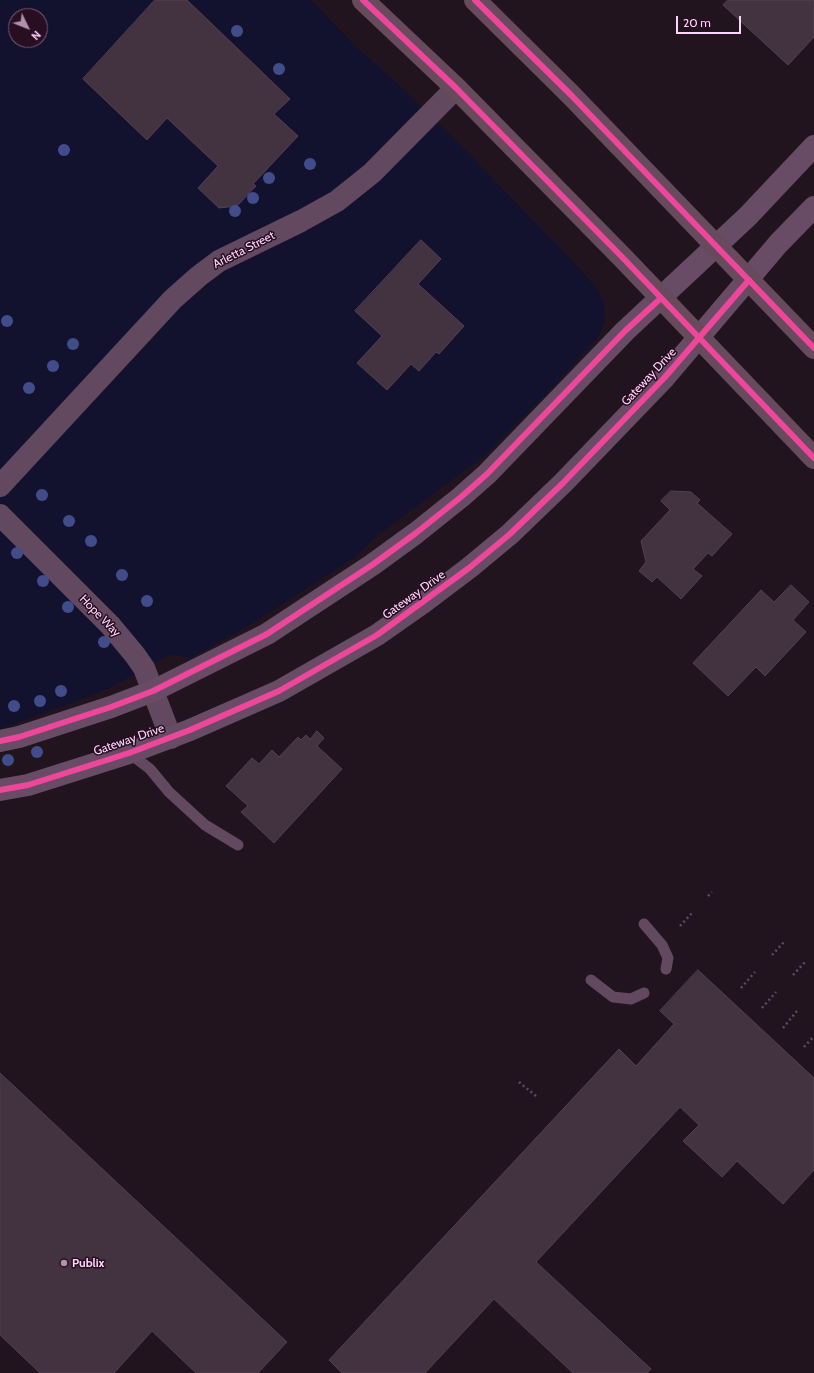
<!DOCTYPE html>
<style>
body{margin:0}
#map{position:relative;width:814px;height:1373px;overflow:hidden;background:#21141e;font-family:Cabin,sans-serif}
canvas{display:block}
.north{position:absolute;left:8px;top:8px;width:40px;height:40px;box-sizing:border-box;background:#270e22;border:1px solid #7d5d78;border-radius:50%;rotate:133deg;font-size:11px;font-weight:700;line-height:16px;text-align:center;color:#ffd4fa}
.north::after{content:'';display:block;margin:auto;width:14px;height:18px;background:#b191ad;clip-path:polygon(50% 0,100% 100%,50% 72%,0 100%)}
.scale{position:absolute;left:676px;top:16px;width:65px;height:18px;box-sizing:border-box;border:2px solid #ffd4fa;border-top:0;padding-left:5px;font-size:12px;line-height:14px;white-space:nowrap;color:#ffd4fa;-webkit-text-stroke:3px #270e22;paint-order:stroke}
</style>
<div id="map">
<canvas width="814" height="1373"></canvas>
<div class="north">N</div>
<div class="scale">20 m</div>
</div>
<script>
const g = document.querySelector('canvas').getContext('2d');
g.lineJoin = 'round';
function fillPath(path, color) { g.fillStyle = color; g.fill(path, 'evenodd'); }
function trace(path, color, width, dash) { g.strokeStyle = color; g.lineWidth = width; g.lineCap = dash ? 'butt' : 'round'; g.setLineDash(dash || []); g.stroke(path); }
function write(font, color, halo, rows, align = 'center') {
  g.font = font + ' Cabin,sans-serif'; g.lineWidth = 3; g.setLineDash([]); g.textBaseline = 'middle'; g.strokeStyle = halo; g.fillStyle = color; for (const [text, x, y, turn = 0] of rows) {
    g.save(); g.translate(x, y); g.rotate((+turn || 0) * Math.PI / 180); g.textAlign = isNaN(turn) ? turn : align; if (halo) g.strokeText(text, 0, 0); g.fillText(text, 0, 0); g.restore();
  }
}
const green = new Path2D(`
 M0 0H310L316 5 358 49 397 83 467 152 576 265 598 290 604 304 605 320 599 336 551 389 482 458 378 535 357 556 250 625 191 658 171 654 110 688 83 699 0 729ZM16 16H40V40H16Z`);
const building = new Path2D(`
 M155 0H187L290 99 274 114 298 136 253 184 256 186 237 206 219 208 198 188 218 166 167 118 147 140 83 79Z
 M728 0H814V37L788 65 723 5Z
 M421 240 441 259 418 284 464 326 439 354 436 352 419 371 411 364 387 390 357 363 382 336 355 311Z
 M671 491 691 492 700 500 697 503 732 534 712 556 708 553 693 569 702 576 681 599 657 577 652 582 639 571 646 562 641 541 670 510 661 501Z
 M791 585 809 602 793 620 806 632 765 676 756 667 728 696 693 663 761 590 774 602Z
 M317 731 324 738 317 746 342 769 274 843 241 812 248 806 226 786 252 758 259 764 272 750 279 757 298 737 301 740 306 735 310 739Z
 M698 970 814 1078V1170L783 1204 737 1161 722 1177 683 1141 699 1125 680 1107 536 1262 651 1369 647 1373H573L494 1299 425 1373H342L329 1360 619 1049 636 1066 674 1024 660 1011Z
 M0 1073 287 1342 258 1373H196L152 1331 114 1373H40L0 1335Z`);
const path = new Path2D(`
 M708 896 712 892
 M680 926 692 913
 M772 955 784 942
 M793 975 805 962
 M741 988 755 972
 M762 1008 776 992
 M783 1028 797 1011
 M804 1047 814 1036
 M519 1082 536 1096`);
const lane = new Path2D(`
 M129 753 150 769 169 792 205 825 238 845
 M644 924 662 945 668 958 666 969
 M591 980 613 997 631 999 644 993`);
const street = new Path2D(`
 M0 486 173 299 199 276 219 261 301 221 337 201 372 173 456 88
 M0 515 110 625 135 655 144 668 171 738`);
const secondary = new Path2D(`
 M0 741 19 737 111 707 153 691 267 634 372 565 416 533 461 497 487 474 625 331 748 216 814 146
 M0 790 28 785 129 753 190 730 279 691 377 635 424 602 469 568 510 534 563 483 665 377 778 244 814 207`);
const primary = new Path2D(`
 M363 0 456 88 622 257 814 458
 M475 0 571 95 814 348`);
const cycleway = new Path2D(`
 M363 0 456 88 622 257 814 458
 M475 0 571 95 814 348
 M0 741 19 737 111 707 153 691 267 634 372 565 416 533 461 497 487 474 625 331 661 298
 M0 790 28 785 129 753 190 730 279 691 377 635 469 568 510 534 538 507 563 483 665 377 749 280`);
const trees = [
 [237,31],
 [279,69],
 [64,150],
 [310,164],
 [269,178],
 [253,198],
 [235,211],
 [7,321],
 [73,344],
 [53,366],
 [29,388],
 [42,495],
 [69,521],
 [91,541],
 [17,553],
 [122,575],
 [43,581],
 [147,601],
 [68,607],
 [104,642],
 [61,691],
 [40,701],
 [14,706],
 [37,752],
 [8,760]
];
const markers = [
 [64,1263,4,"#b191ad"]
];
const streetNames = [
 ["Arletta Street",244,250,-27],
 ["Gateway Drive",649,377,-47],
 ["Gateway Drive",414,595,-36],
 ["Hope Way",100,616,46],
 ["Gateway Drive",129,740,-19]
];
const poiNames = [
 ["Publix",72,1263]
];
fillPath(green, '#13122e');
fillPath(building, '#433240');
trace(building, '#553f51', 1);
trace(path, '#5c4c6c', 2.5, [2, 3]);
trace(lane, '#624960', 11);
trace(street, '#624960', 22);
trace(secondary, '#684b65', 22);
trace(primary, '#674a5c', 22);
trace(cycleway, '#ed469a', 6);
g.fillStyle = '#414d8b';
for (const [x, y] of trees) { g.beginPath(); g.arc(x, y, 6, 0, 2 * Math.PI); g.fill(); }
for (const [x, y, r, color] of markers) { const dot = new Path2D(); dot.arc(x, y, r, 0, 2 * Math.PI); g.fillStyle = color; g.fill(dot); trace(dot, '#270e22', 1.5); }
write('12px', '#ffd4fa', '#270e22', streetNames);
write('bold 12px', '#ffd4fa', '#270e22', poiNames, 'left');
</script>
